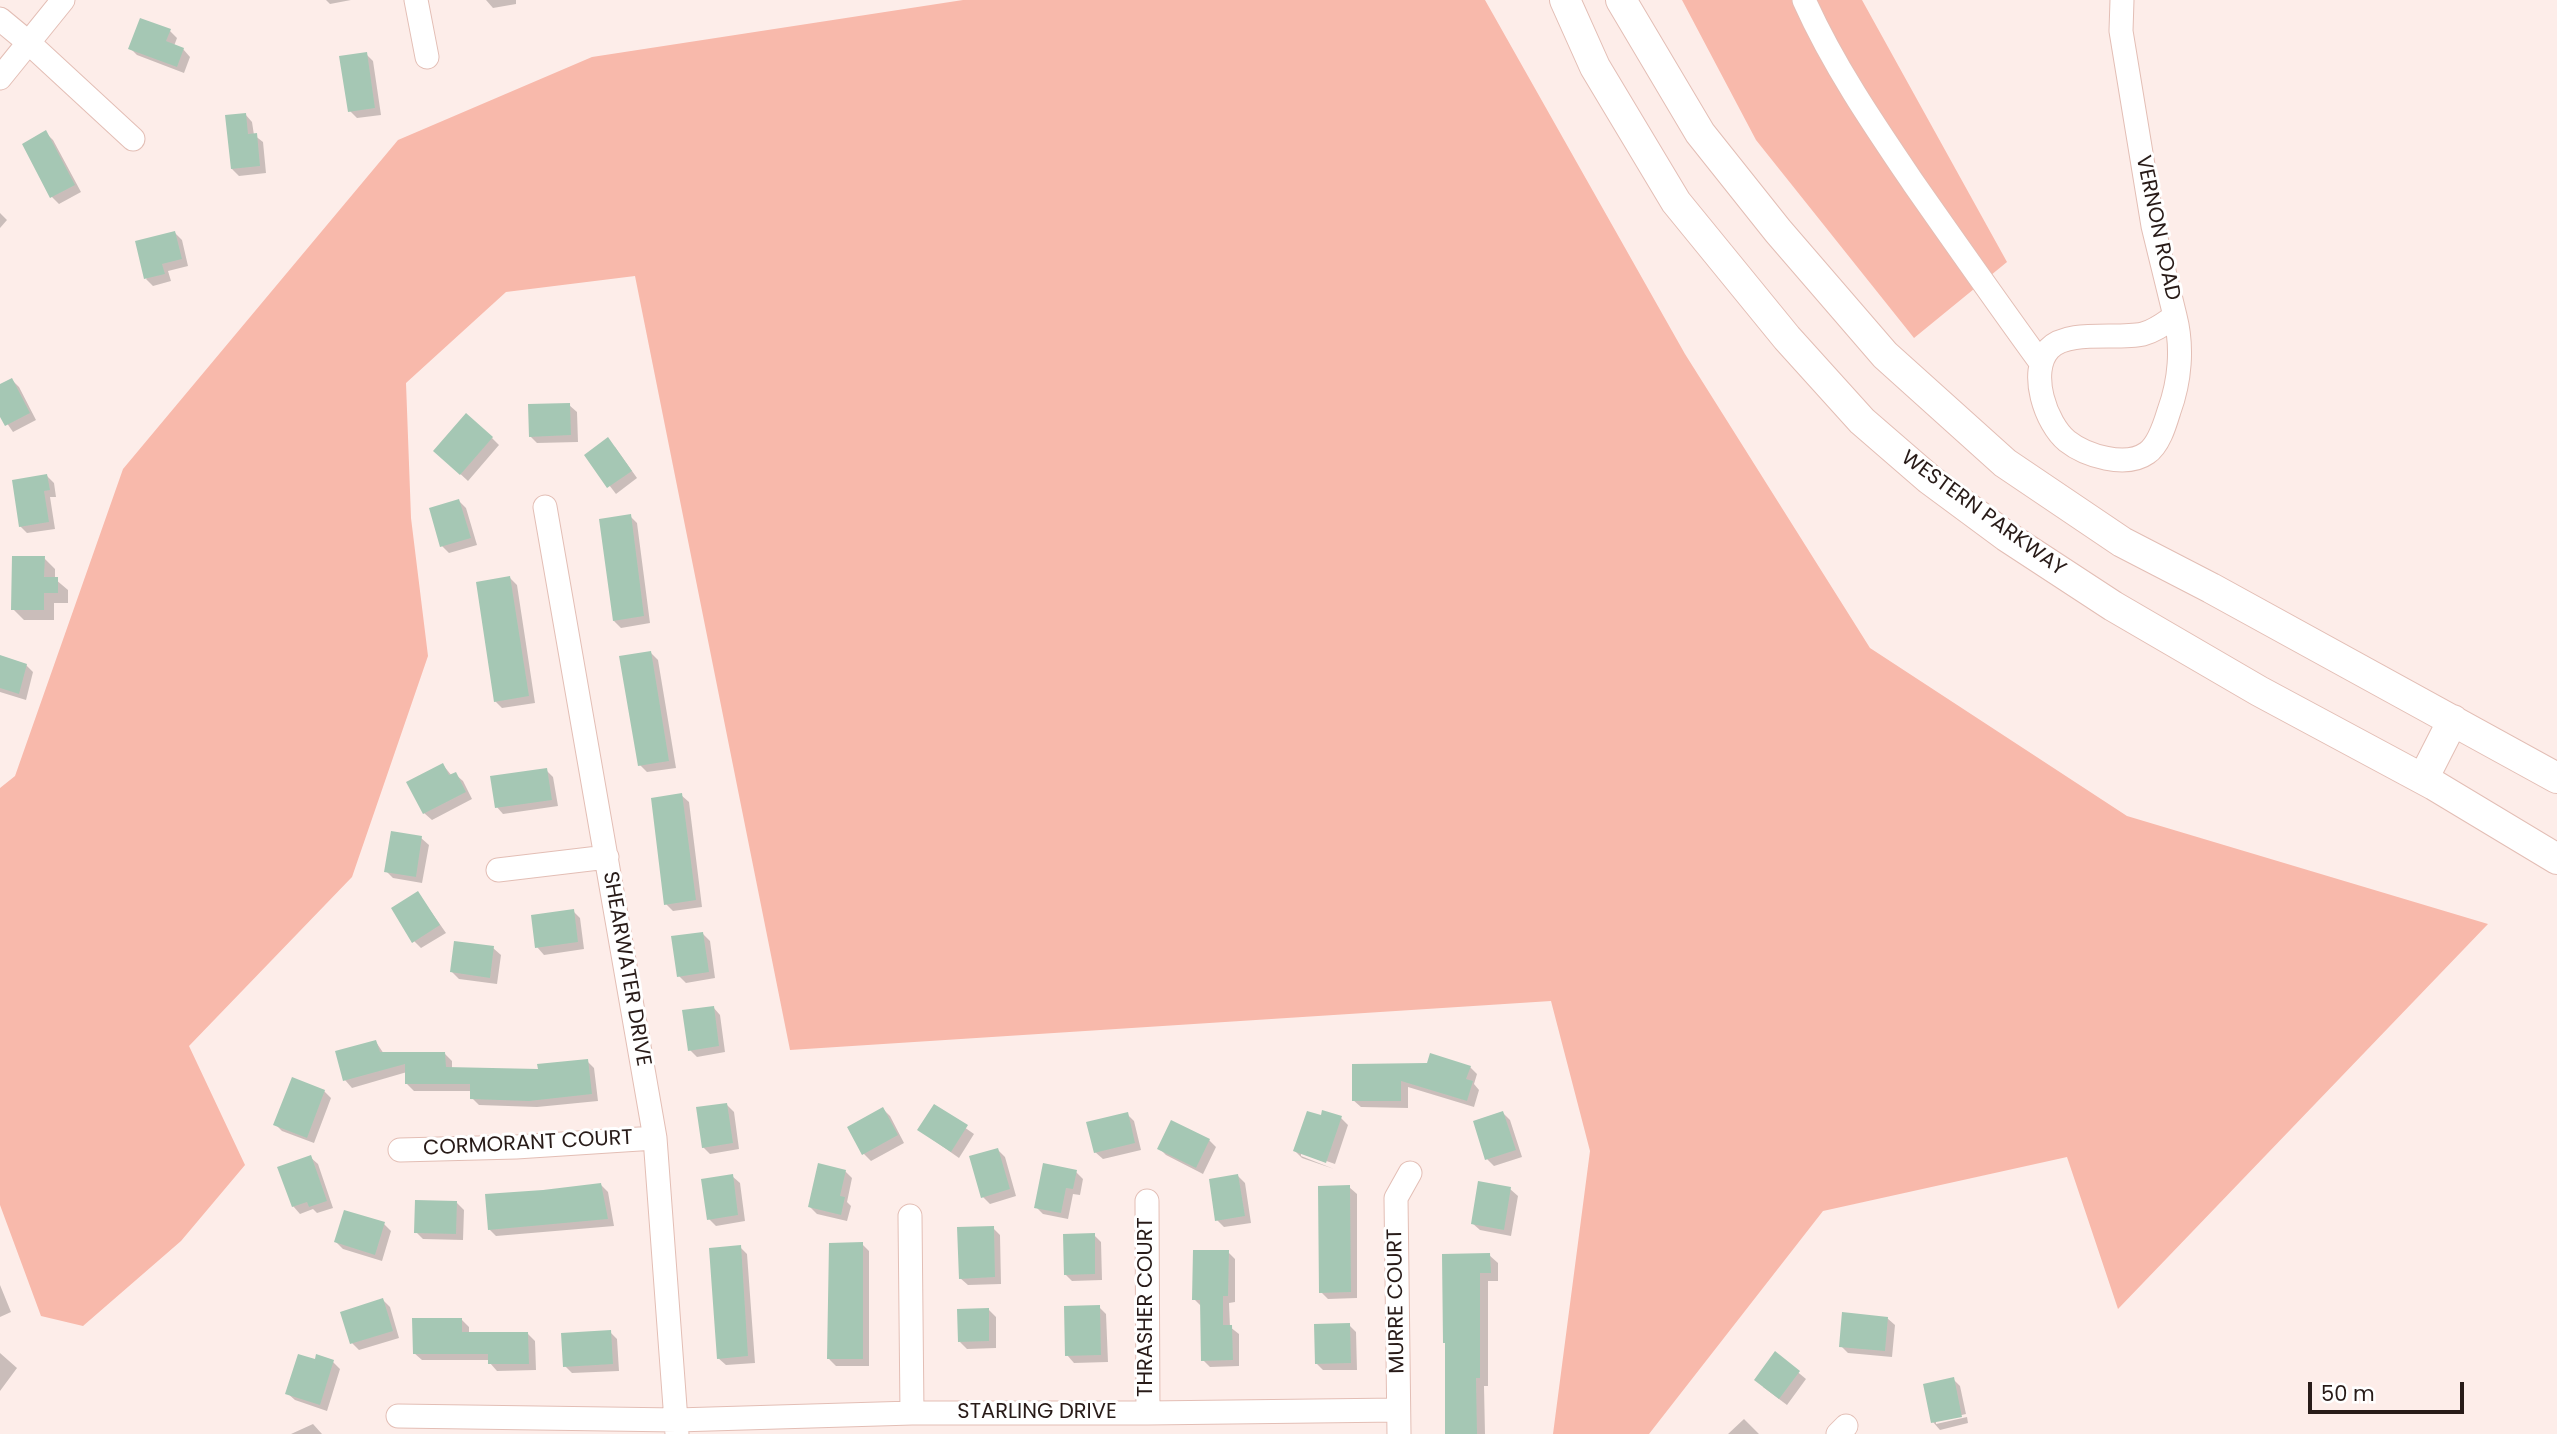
<!DOCTYPE html>
<style>
body{margin:0}
#map{position:relative;width:2557px;height:1434px;overflow:hidden;background:#fdede9;font-family:Poppins,sans-serif}
canvas{display:block}
.scale{position:absolute;left:2308px;top:1382px;width:156px;height:32px;box-sizing:border-box;border:4px solid #281b18;border-top:0;padding-left:9px;font-size:21px;line-height:24px;white-space:nowrap;color:#281b18;-webkit-text-stroke:5px #fff;paint-order:stroke}
</style>
<div id="map">
<canvas width="2557" height="1434"></canvas>
<div class="scale">50 m</div>
</div>
<script>
const g = document.querySelector('canvas').getContext('2d');
g.lineJoin = 'round';
function fillPath(path, color) { g.fillStyle = color; g.fill(path, 'evenodd'); }
function trace(path, color, width, dash) { g.strokeStyle = color; g.lineWidth = width; g.lineCap = dash ? 'butt' : 'round'; g.setLineDash(dash || []); g.stroke(path); }
function write(font, color, halo, rows, align = 'center') {
  g.font = font + ' Poppins,sans-serif'; g.lineWidth = 6; g.setLineDash([]); g.textBaseline = 'middle'; g.strokeStyle = halo; g.fillStyle = color; for (const [text, x, y, turn = 0] of rows) {
    g.save(); g.translate(x, y); g.rotate((+turn || 0) * Math.PI / 180); g.textAlign = isNaN(turn) ? turn : align; if (halo) g.strokeText(text, 0, 0); g.fillText(text, 0, 0); g.restore();
  }
}
const green = new Path2D(`
 M963 0H1485L1685 354 1870 648 2127 816 2488 924 2118 1309 2067 1157 1823 1211 1649 1434H1553L1590 1151 1551 1001 790 1050 635 276 506 292 406 383 411 518 428 656 352 877 189 1046 245 1165 181 1241 83 1326 41 1316 0 1205V788L15 776 123 469 398 140 592 57Z
 M1682 0H1862L2007 262 1914 338 1756 140Z`);
const shadow = new Path2D(`
 M326 0H351L330 4Z
 M486 0H516V4L493 8Z
 M170 31 177 38 174 46 183 49 190 57 184 73 137 55 130 48Z
 M366 54 373 61 381 115 357 118 350 111Z
 M245 114 252 122 254 135 263 142 266 173 239 176 232 169Z
 M46 133 53 140 81 192 59 204 52 197Z
 M0 213 7 220 0 228Z
 M175 233 182 240 188 266 168 271 171 281 153 286 146 279Z
 M12 380 19 387 36 420 13 432 0 413V386Z
 M569 405 577 412 578 442 537 443 530 436Z
 M492 438 499 445 468 481 443 458Z
 M615 447 637 478 616 494 586 455Z
 M47 476 54 483 56 497H50L55 529 27 533 20 526Z
 M459 501 466 508 477 545 449 553 442 546Z
 M630 516 637 523 650 623 621 628 614 621Z
 M44 558 55 569V579L68 590V603H54V620H24L13 609Z
 M510 578 517 585 535 703 502 708 495 701Z
 M650 652 658 660 676 768 647 772 640 765Z
 M0 663 26 665 33 672 26 700 0 692Z
 M443 765 452 776 455 774 463 781 472 799 432 820 424 813 409 783Z
 M546 770 553 777 558 806 503 814 496 806Z
 M681 795 689 802 702 907 673 911 666 904Z
 M421 838 429 845 422 883 393 878 386 871Z
 M418 893 446 933 421 948 414 941Z
 M573 911 580 918 584 949 544 955 537 947Z
 M703 934 710 941 715 978 686 983 679 976Z
 M493 948 501 955 497 984 459 979 452 972Z
 M713 1007 720 1015 725 1052 697 1057 690 1050Z
 M376 1042 384 1054H445L452 1061V1069L540 1071 587 1061 594 1068 598 1101 537 1107 479 1105 472 1098V1091H414L407 1084V1072L352 1088 345 1080Z
 M1353 1066 1470 1067 1477 1074 1474 1084 1479 1090 1474 1107 1408 1087V1108L1361 1107 1353 1100Z
 M324 1091 331 1098 314 1143 282 1131 275 1124Z
 M726 1104 734 1112 739 1149 710 1154 703 1147Z
 M934 1106 974 1134 959 1158 919 1130Z
 M883 1109 890 1116 904 1143 871 1161 864 1154 850 1128Z
 M1503 1113 1510 1120 1522 1157 1494 1166 1487 1159Z
 M1127 1114 1134 1121 1141 1150 1103 1159 1095 1152Z
 M1322 1117 1341 1118 1348 1125 1335 1164 1301 1152V1156L1334 1169 1302 1158 1295 1151Z
 M1209 1140 1216 1147 1203 1174 1166 1155 1159 1148Z
 M998 1150 1005 1157 1016 1196 990 1204 983 1197Z
 M310 1157 318 1164 333 1208 317 1213 313 1209 300 1214 293 1206Z
 M845 1171 852 1178 847 1202 851 1206 847 1221 817 1214 810 1207Z
 M1076 1172 1083 1179 1080 1195 1073 1194 1068 1219 1043 1214 1036 1207Z
 M732 1176 740 1183 745 1221 716 1226 709 1219Z
 M1238 1176 1245 1183 1251 1223 1224 1227 1217 1220Z
 M600 1184 608 1192 614 1226 496 1236 489 1229Z
 M1349 1187 1357 1194V1298L1328 1299 1321 1292Z
 M1510 1189 1518 1196 1511 1236 1480 1230 1472 1223Z
 M457 1203 464 1210 463 1240 423 1239 416 1232Z
 M384 1224 391 1231 382 1261 343 1249 336 1242Z
 M993 1228 1000 1235 1001 1284 968 1285 960 1278Z
 M1094 1235 1101 1242 1102 1280 1072 1281 1065 1274Z
 M862 1244 869 1251V1366H836L829 1359Z
 M740 1247 747 1254 755 1363 726 1365 718 1358Z
 M1228 1252 1235 1259V1302L1229 1303 1230 1327 1239 1334V1366L1210 1367 1203 1360 1202 1307 1194 1299Z
 M1489 1255 1498 1263V1281H1488V1386H1484L1485 1434H1447V1345L1444 1342Z
 M0 1285 11 1312 0 1317Z
 M383 1300 390 1307 399 1338 359 1350 352 1343Z
 M1099 1307 1106 1314 1108 1362 1074 1363 1067 1355Z
 M989 1310 996 1317V1348L967 1349 960 1342Z
 M1887 1318 1895 1325 1892 1357 1848 1353 1841 1346Z
 M462 1320 469 1327V1333L528 1334 535 1341 536 1370 497 1371 490 1363V1360H422L414 1353Z
 M1349 1325 1356 1332 1357 1370H1323L1316 1363Z
 M610 1332 617 1339 619 1371 572 1373 565 1366Z
 M0 1353 17 1368 0 1391Z
 M1776 1354 1806 1379 1787 1405 1763 1387Z
 M316 1361 333 1362 340 1369 327 1411 295 1400 287 1393Z
 M1953 1379 1960 1386 1966 1414 1936 1421V1424L1967 1417 1968 1423 1940 1430 1933 1422Z
 M1744 1419 1759 1434H1728Z
 M313 1424 322 1434H291Z`);
const building = new Path2D(`
 M140 18 171 29 166 41 184 48 177 67 128 49Z
 M367 52 375 108 348 112 339 56Z
 M246 113 248 134 257 133 260 166 231 169 225 115Z
 M46 130 75 185 50 198 22 144Z
 M175 231 182 259 162 264 165 274 144 279 135 241Z
 M12 378 30 413 5 426 0 417V384Z
 M570 403 571 435 529 437 528 404Z
 M466 413 493 437 460 475 433 451Z
 M608 437 632 471 607 488 584 455Z
 M47 474 50 490 44 491 49 522 19 527 12 480Z
 M459 499 471 538 440 547 429 508Z
 M631 514 644 616 613 621 599 519Z
 M12 556H45L44 577H58V593H44V610H11Z
 M510 576 529 696 494 702 476 582Z
 M651 651 669 761 638 766 619 656Z
 M0 655 27 664 19 694 0 688Z
 M443 763 449 775 456 772 466 792 423 814 406 782Z
 M547 768 552 800 495 808 490 776Z
 M682 793 696 900 664 905 651 798Z
 M391 831 422 836 416 877 384 872Z
 M418 891 440 925 412 943 391 908Z
 M574 909 578 942 535 948 531 915Z
 M703 932 709 972 677 977 671 936Z
 M454 941 494 946 490 978 450 972Z
 M714 1006 719 1046 688 1051 682 1010Z
 M376 1040 380 1052H445L446 1067 538 1069 537 1064 588 1059 592 1094 529 1101 470 1099V1084H405V1064L343 1081 335 1051Z
 M1430 1053 1471 1066 1466 1079 1473 1081 1467 1101 1401 1081V1101H1352V1064L1427 1063Z
 M292 1077 325 1090 307 1138 273 1125Z
 M727 1103 733 1143 702 1148 696 1107Z
 M934 1104 968 1125 951 1152 917 1130Z
 M883 1107 898 1135 862 1155 847 1127Z
 M1322 1110 1342 1116 1326 1163 1293 1151 1307 1111 1321 1115Z
 M1503 1111 1516 1150 1485 1160 1473 1121Z
 M1128 1112 1135 1143 1094 1153 1086 1122Z
 M1171 1120 1210 1139 1196 1168 1157 1149Z
 M998 1148 1010 1189 981 1198 969 1156Z
 M311 1155 327 1201 309 1207 307 1202 292 1207 277 1167Z
 M818 1163 846 1170 840 1196 845 1197 841 1215 808 1207Z
 M1043 1163 1077 1170 1073 1189 1066 1188 1061 1213 1034 1208Z
 M733 1174 738 1215 707 1220 701 1179Z
 M1238 1174 1245 1216 1215 1221 1209 1179Z
 M1478 1181 1511 1187 1504 1230 1471 1224Z
 M601 1183 608 1219 488 1230 485 1194 543 1190Z
 M1350 1185 1351 1292 1319 1293 1318 1186Z
 M415 1200 457 1201 456 1234 414 1233Z
 M344 1210 385 1222 375 1255 334 1242Z
 M994 1226 995 1277 959 1279 957 1227Z
 M1095 1233V1274L1064 1275 1063 1234Z
 M863 1242V1359H827L829 1243Z
 M741 1245 748 1356 717 1359 709 1248Z
 M1193 1250H1229L1228 1296H1223V1325H1232L1233 1360 1201 1361 1200 1300H1192Z
 M1490 1253 1491 1273H1480V1378H1476L1477 1434H1445V1343H1443L1442 1254Z
 M383 1298 393 1331 350 1344 340 1312Z
 M1100 1305 1101 1355 1065 1356 1064 1306Z
 M989 1308V1341L958 1342 957 1309Z
 M1842 1312 1888 1317 1885 1351 1839 1347Z
 M412 1318H462V1332H528L529 1364H488V1354H413Z
 M1350 1323 1351 1363 1315 1364 1314 1324Z
 M611 1330 613 1364 563 1367 561 1333Z
 M1775 1351 1800 1371 1779 1399 1754 1380Z
 M298 1354 315 1359 316 1354 334 1360 320 1405 285 1394Z
 M1954 1377 1962 1417 1931 1423 1923 1384Z`);
const minor = new Path2D(`
 M416 0 427 57
 M1804 0C1833 65 1874 125 1914 184 1956 244 1998 304 2041 363
 M2122 0 2121 31 2153 226 2175 316C2183 347 2180 381 2169 411 2165 424 2159 445 2147 453 2126 468 2086 456 2067 441 2046 424 2028 372 2049 349 2068 329 2117 340 2143 334 2155 331 2165 323 2175 316
 M0 19 29 43 133 139
 M0 78 63 0
 M545 507 655 1138 677 1434
 M498 870 607 857
 M400 1150 516 1147 655 1138
 M1147 1201 1148 1413
 M910 1216 912 1413
 M398 1416 677 1420 912 1413H1148L1398 1410
 M1399 1434 1396 1198 1410 1173
 M1838 1434 1846 1426`);
const major = new Path2D(`
 M1565 0 1595 67 1676 202 1787 338 1862 421 1929 479 2006 536 2113 606 2259 691 2434 785 2557 859
 M1621 0 1700 133 1778 231 1885 355 2005 463 2122 542 2211 588 2557 778
 M2423 779 2453 720`);
const streetNames = [
 ["VERNON ROAD",2157,228,78],
 ["WESTERN PARKWAY",1983,514,36],
 ["SHEARWATER DRIVE",626,969,80],
 ["CORMORANT COURT",528,1144,-3],
 ["MURRE COURT",1397,1301,-91],
 ["THRASHER COURT",1147,1307,-90],
 ["STARLING DRIVE",1037,1413]
];
fillPath(green, '#f8b9ab');
fillPath(shadow, '#0003');
fillPath(building, '#a5c7b4');
trace(minor, '#e3beb5', 25);
trace(major, '#e3beb5', 32);
trace(minor, '#fff', 23);
trace(major, '#fff', 30);
write('21px', '#281b18', '#fff', streetNames);
</script>
